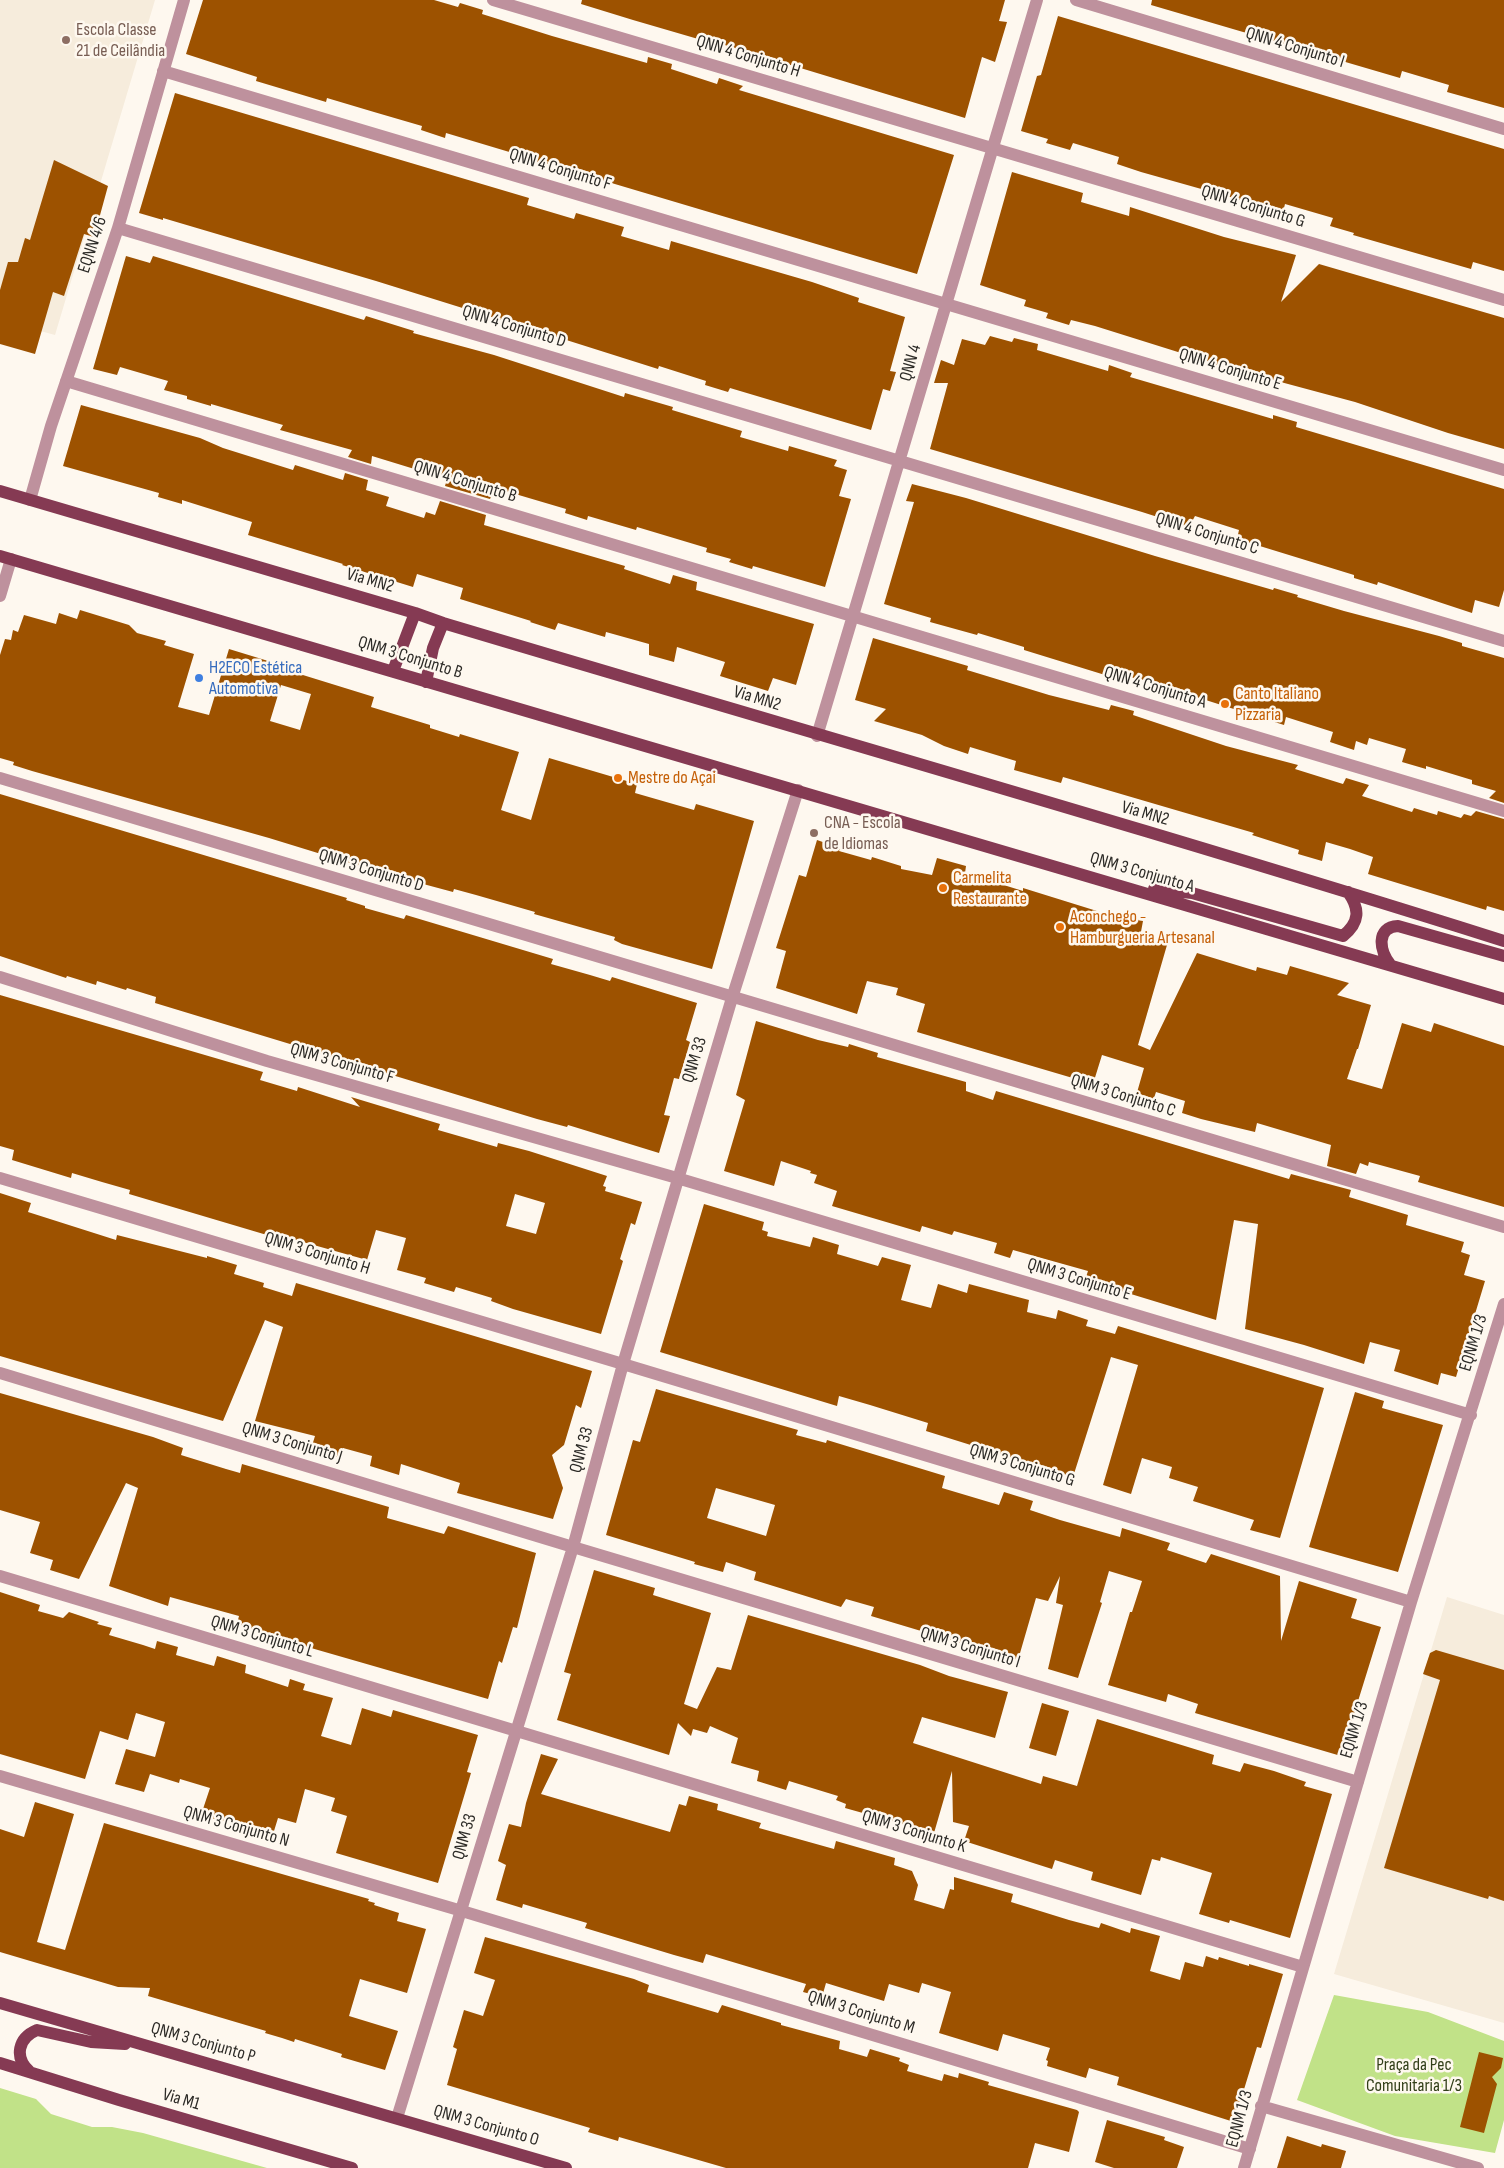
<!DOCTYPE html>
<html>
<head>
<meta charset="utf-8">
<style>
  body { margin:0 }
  canvas { display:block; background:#fef8ef }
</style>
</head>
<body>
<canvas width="1504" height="2168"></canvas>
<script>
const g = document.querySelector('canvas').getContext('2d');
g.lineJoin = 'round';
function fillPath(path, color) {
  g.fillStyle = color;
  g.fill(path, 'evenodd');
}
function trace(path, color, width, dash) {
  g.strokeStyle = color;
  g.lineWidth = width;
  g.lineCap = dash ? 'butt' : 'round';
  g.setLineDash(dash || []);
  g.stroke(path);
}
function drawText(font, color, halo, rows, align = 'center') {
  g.font = font + ' "Sofia Sans Condensed",sans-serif';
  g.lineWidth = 5;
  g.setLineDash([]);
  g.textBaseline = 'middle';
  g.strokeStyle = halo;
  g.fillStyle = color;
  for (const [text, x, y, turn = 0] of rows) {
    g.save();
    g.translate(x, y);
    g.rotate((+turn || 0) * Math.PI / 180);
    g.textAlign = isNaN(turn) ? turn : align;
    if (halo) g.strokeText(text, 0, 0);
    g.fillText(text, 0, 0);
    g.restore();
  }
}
fillPath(new Path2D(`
  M0,0H155L55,335L0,320Z
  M1447,1597L1504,1615V2023L1334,1974Z`), '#f6ecdc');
fillPath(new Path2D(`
  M1334,1995L1428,2012L1504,2041V2120L1495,2153L1395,2136L1297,2100Z
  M0,2088L36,2099L51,2114L92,2127H112L143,2133L267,2168H0Z`), '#c1e288');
fillPath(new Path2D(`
  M203,0H434L458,7L460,3L483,10L482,14L552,36L647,63L648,57L672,64L671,69L717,84L719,78L743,86L739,90L954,155L917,274L541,162L540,166L515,159L516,154L446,133L445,138L421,130L422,126L374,112L327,98L326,102L256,81L257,77L186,54Z
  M582,0H1005L999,21L1007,22L995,62L982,57L965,118L705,39V41L633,20L581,4Z
  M1152,0H1504V108L1447,92L1449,85L1402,71L1400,78L1151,5Z
  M1058,16L1504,149V271L1473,262L1471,269L1353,235L1354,233L1330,226L1333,218L1285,204L1283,212L1141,172L1117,164L1119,157L1073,143L1070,150L1046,143L1048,139L1021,131L1037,76L1041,75Z
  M175,93L529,198L527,205L574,219L576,213L624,227L621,236L669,250L671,241L812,282L859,298L858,302L905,317L890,371L896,372L890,391L883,389L871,430L730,388L728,392L705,385L706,381L659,366L658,369L541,332L539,336L516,329L517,325L376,281L163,218V220L139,213Z
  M54,160L108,186L94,237L84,234L64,296L53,292L35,354L0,344V290L8,262H18L25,238L30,240Z
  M1012,172L1083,193L1081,202L1129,216L1130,207L1224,237L1296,255L1281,302L1319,264L1504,318V449L1448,433L1355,402L1236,370L1234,374L1211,367L1213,363L1095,326L1071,320L1069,325L1046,318L1048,313L1024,306L1026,300L980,285Z
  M126,256L150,263L153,256L364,320L366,316L414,331L413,333L494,355L624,397L625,393L673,407L672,410L742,431L740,437L788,451L789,446L837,460L834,466L847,470L839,496L851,499L825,587L753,566L752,569L729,562L731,559L706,552L707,548L637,527L636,530L588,516L587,520L565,513L566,509L495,488L490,499L445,486L447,479L372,456L371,464L348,457L352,450L280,430L283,425L211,404V406L187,399V396L164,390L168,381L120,367L117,375L93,369Z
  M990,336L1012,342L1014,338L1038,344L1037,350L1108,371L1109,365L1132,373L1130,377L1273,419V415L1297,422L1296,427L1504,489V590L1499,607L1475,600L1472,613L1378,582L1377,585L1354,578V575L1237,539L1239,530L1195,516L1189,527L1142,512L930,449L948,383H934L941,360L954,365L962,339L985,345Z
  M81,405L200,438L223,448L293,470L295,465L343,480L345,473L368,480L366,490L389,497L386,506L424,518L426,512L435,515L440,501L486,515L484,525L625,566L624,569L670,584L673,575L697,582L696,590L814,624L796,685L773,678L768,691L720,676L725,662L677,647L674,662L649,655V644L606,632L605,637L558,623L555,630L530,622L531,621L460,599L463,588L417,574L413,587L342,565L343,564L248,535L252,522L182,500V504L158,497L159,493L63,466Z
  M912,484L966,498L1155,556L1273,590L1274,588L1298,595L1297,597L1344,611L1439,636L1462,643V646L1504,658V803L1489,798L1496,791L1472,784V780L1426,766V769L1402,762L1406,749L1369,738L1367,745L1356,741L1354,750L1330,742L1333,732L1286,717L1284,725L1143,680L1120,675L1118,679L1024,650V647L978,633L977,635L930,622L931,618L884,604L914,502L906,501Z
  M80,610L129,625L137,633L166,641L164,645L194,654L178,707L209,715L229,649L278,664L277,667L374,697L371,707L430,725V728L459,737L460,734L519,752L501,810L531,820L549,758L637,784L635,793L694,810L696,804L754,821L712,969L622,944L614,940L615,937L534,914L535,912L476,895L454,889L453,892L386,874L269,838L32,771L13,765L14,762L0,758V655L5,639L11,640L13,630L18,632L24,615L56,624L59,613L77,619ZM281,685L311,694L300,730L270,721Z
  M873,638L968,666L967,670L1049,695L1109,710L1111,705L1134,711L1133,715L1226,746L1298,765L1295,769L1343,784L1346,778L1369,785L1362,796L1412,812L1414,808L1437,815L1438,811L1461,818L1464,814L1471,816L1476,811L1504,819V911L1487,906L1486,910L1368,874L1373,857L1350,849L1326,842L1322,861L1298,854L1299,850L1252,835L1254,833L1063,777L1061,783L1014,770L1016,761L970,747L968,754L944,746L922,735L874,721L886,709L855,700Z
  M0,794L347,898L346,900L365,906V908L404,919L406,915L553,959L551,964L590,975L610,981L612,977L697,1003L686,1040L690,1042L679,1079L674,1078L664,1115L670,1116L659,1153L568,1125L567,1127L537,1119L155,1003L156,997L127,988L126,990L97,981L96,985L67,976L66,978L0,956Z
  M817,840L840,848L839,851L871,860L872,857L901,866V869L932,875L937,858L966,866L965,873L1023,891V888L1113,916L1114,912L1143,921L1140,937L1167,945L1138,1045L1150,1050L1197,953L1256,971L1257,967L1287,975L1290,966L1349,983L1337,995L1371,1005L1358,1049H1357L1347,1079L1382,1089L1402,1023L1431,1032L1434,1023L1504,1046V1207L1418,1182L1420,1176L1369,1162L1368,1166L1360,1163L1356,1174L1327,1166L1331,1145L1257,1123L1255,1132L1201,1119L1182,1113L1185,1101L1156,1092L1153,1101L1136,1096L1144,1068L1102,1055L1093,1084L917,1032L925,1004L896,995L898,988L867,981L857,1014L776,988L786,951L776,948L799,875L806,877Z
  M0,995L263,1072L260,1080L297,1091L298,1087L360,1107L351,1097L440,1124L438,1130L497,1147L498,1143L529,1151L607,1176L603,1186L606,1187L605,1191L642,1202L635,1225L631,1223L620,1259L623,1261L601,1334L513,1309L491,1301L492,1298L456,1287L454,1292L424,1283L426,1278L397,1270L406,1238L376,1230L367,1260L278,1235L277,1238L129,1194L130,1190L102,1182L72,1173L71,1178L12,1160L14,1150L0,1146ZM515,1194L545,1203L536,1234L506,1226Z
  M756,1021L818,1040L848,1047L849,1044L878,1053L877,1057L966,1082V1091L993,1100L996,1091L1289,1179L1291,1174L1351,1190L1349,1197L1408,1215L1406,1225L1464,1242L1461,1252L1470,1255L1464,1275L1485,1281L1456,1377L1441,1373L1438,1385L1394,1371L1400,1350L1370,1342L1364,1364L1304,1345L1245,1329L1258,1224L1234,1220L1216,1320L1085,1280L1088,1271L1013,1250L1010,1258L994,1253L997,1243L954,1231L952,1235L922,1226L920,1232L832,1206L837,1191L814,1183L817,1175L810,1173L811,1171L781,1161L774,1186L724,1171L745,1100L736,1095Z
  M0,1193L31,1203L28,1212L116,1240L117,1235L207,1258V1256L237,1265L234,1274L264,1283L263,1287L292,1296L296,1283L592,1371L581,1408L576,1405L564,1445L552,1455L563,1488L553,1519L457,1493L460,1483L401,1464L399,1475L370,1466L372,1456L343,1448L340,1458L311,1449L315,1436L255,1421L283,1327L265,1320L223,1421L0,1356Z
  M704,1204L764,1222L762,1230L768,1232L767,1236L810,1247L813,1237L839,1245L837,1254L878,1266L882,1257L911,1265L901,1300L931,1308L938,1284L967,1293L969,1284L1029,1300L1027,1312L1056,1319L1058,1310L1088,1320L1086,1326L1115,1334L1118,1326L1324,1388L1280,1538L1250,1530L1254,1520L1193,1501L1198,1487L1169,1478L1172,1467L1142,1458L1131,1494L1103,1485L1138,1365L1111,1357L1073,1477L926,1431L928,1423L870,1405L839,1396L837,1406L660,1352Z
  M656,1389L798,1430L796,1435L826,1443L827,1440L945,1476L942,1488L999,1505L1004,1492L1033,1501L1030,1510L1060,1520L1120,1537L1122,1528L1170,1543L1167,1550L1206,1563L1211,1554L1280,1576L1281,1641L1299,1581L1357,1599L1351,1618L1381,1627L1341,1756L1195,1713L1198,1704L1168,1694L1166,1702L1108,1685L1130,1612H1132L1142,1581L1109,1571L1100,1602L1102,1603L1078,1678L1048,1669L1063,1605L1056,1603L1060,1576L1048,1601L1036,1598L1018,1660L871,1616L874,1607L846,1599L841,1607L754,1580L756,1572L726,1562L723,1572L694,1564L695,1562L606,1535L633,1440L640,1442ZM716,1488L775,1505L766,1536L707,1518Z
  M1355,1392L1384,1401L1382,1408L1443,1425L1398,1572L1309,1547Z
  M0,1393L153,1437L183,1448L181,1455L226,1469L240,1473L242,1464L389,1507L387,1518L444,1534L448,1526L536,1553L517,1628L513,1627L502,1663L499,1661L488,1699L259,1633L253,1627V1629L237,1624L239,1616L170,1597L168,1606L109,1586L138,1488L126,1483L79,1579L50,1570L53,1560L30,1553L40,1522L0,1510Z
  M594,1570L655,1588L653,1595L711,1613L684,1704L697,1709L717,1667L731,1670L748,1615L920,1665L949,1676L1008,1692L995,1738L922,1717L913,1743L1041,1784L1043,1776L1077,1786L1097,1719L1214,1755L1212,1764L1240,1772L1244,1763L1274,1771L1306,1782L1304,1786L1332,1794L1290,1938L1230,1920L1229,1923L1199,1914L1212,1873L1161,1857L1160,1861L1152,1859L1141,1895L1091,1880L1093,1872L1055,1860L1052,1869L964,1841L969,1826L953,1822L952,1771L934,1833L845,1808L846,1804L836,1800L838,1796L789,1781L786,1790L757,1781L759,1771L731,1763L738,1738L710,1726L707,1733L693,1729L691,1736L678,1723L669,1755L557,1720L571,1674L564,1672Z
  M0,1592L40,1605L38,1611L63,1618L69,1612L99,1622L97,1624L112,1628L109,1635L143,1645L155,1649L157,1641L178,1647L176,1655L214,1666L217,1656L246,1665L245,1673L288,1687L290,1679L305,1684L303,1690L333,1698L321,1736L351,1745L362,1708L391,1717L393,1710L478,1735L467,1772L471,1773L438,1883L336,1853L347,1816L331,1811L335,1798L305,1789L296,1823L278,1818L274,1831L262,1827L261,1832L201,1815L210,1788L180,1779L179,1783L150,1774L144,1792L115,1784L126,1749L155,1757L165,1722L136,1713L128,1740L100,1731L85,1779L0,1754Z
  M1436,1650L1504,1670V1901L1489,1896L1488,1899L1384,1868L1440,1680L1423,1674L1430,1653Z
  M1042,1703L1069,1711L1056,1756L1029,1748Z
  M541,1754L558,1759L541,1794L670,1832L679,1804L686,1806L689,1796L718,1804L717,1810L761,1823L759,1828L834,1849L836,1841L895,1858L894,1865L912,1871L918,1885L914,1900L944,1909L950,1889L954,1890V1877L1013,1894L1011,1902L1069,1920L1099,1928L1101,1923L1130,1933L1131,1928L1160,1936L1150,1971L1180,1980L1185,1962L1203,1967L1206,1956L1218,1960L1219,1957L1249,1966V1964L1283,1974L1261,2048L1257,2047L1234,2122L1117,2085L1119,2077L1089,2068L1086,2078L1047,2066L1048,2061L1046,2060L1050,2048L1003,2034L998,2051L939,2033L951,1992L922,1983L919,1993L889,1984L884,2001L826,1983L822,1997L803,1992L806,1984L706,1954L703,1963L674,1955L585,1928L587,1923L523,1904L522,1908L496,1900L506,1865L498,1861L509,1824L521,1827L526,1803Z
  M35,1802L74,1814L37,1942L65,1950L104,1823L369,1899L368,1901L375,1903L374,1905L399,1913L397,1921L426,1929L407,1993L360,1979L349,2016L398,2031L385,2070L341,2057L342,2054L295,2039L294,2042L282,2038L265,2033L266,2031L148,1996L150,1988L118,1987L0,1952V1829L24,1837Z
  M485,1937L634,1979L649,1985L647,1992L718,2013L722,2005L781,2023V2025L840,2041L839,2049L867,2057L870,2049L900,2058L899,2061L909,2065L907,2071L942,2081L944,2074L958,2078L959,2073L989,2082L988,2085L1077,2110L1079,2112L1069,2152L1035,2143L1028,2168H726L619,2137L618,2141L588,2132L590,2128L447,2085L457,2049L453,2047L464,2010L483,2016L495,1980L474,1973Z
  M1479,2052L1503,2058L1501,2068L1492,2077L1497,2084L1484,2133L1460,2127Z
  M1107,2120L1165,2137L1164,2140L1184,2147L1177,2168H1114L1095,2162Z
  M1287,2136L1321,2147L1322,2144L1346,2151L1341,2168H1277Z`), '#9d5200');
trace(new Path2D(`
  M493,0L1504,300
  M1076,0L1504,129
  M163,71L1504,470
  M118,228L1504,641
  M66,381L1504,811
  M30,500L51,426L118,228L184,0
  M0,596L11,559
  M817,736L1037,0
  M0,778L1504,1227
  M0,977L267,1061L677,1178L1471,1415
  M0,1178L623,1364L1411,1602
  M0,1373L573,1547L1358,1782
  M0,1576L1303,1967
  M0,1776L462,1911L1250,2149
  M1261,2106L1478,2168
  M397,2118L573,1547L623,1364L732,998L798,790
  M1244,2168L1411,1602L1504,1304`), '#be919d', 12);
trace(new Path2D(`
  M0,491L415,613L443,623C797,729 1152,830 1504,941
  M0,556L1504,999
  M393,671L415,613
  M426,682L433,648L443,623
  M1154,889L1192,893L1343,936C1360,922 1360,909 1348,892
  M1390,964C1380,952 1375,927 1398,926L1504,956
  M0,2003L566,2168
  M0,2063L119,2100L352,2168
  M29,2071C14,2057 18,2038 37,2030L91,2042L125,2044`), '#853a53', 12);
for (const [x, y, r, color] of [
  [66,40,5,"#8d6e63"],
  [199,678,5,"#3f7fe0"],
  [1225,704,5,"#e8710a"],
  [618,778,5,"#e8710a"],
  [814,833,5,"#8d6e63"],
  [943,888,5,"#e8710a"],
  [1060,927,5,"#e8710a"]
]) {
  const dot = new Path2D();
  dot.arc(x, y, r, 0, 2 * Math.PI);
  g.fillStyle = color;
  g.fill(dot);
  trace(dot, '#fef8ef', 2);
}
drawText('18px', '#785e54', '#fef8ef', [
  ["Escola Classe",76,30],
  ["21 de Ceilândia",76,51],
  ["CNA - Escola",824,823],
  ["de Idiomas",824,844]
], 'left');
drawText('18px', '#2d2b27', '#fef8ef', [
  ["QNN 4 Conjunto I",1295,48,17],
  ["QNN 4 Conjunto H",748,57,17],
  ["QNN 4 Conjunto F",560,170,17],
  ["QNN 4 Conjunto G",1253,207,17],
  ["EQNN 4/6",93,245,-72],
  ["QNN 4 Conjunto D",514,327,17],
  ["QNN 4",911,363,-74],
  ["QNN 4 Conjunto E",1230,370,17],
  ["QNN 4 Conjunto B",465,482,17],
  ["QNN 4 Conjunto C",1207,534,17],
  ["Via MN2",370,581,16],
  ["QNM 3 Conjunto B",410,658,17],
  ["QNN 4 Conjunto A",1155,688,17],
  ["Via MN2",757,699,17],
  ["Via MN2",1145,814,16],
  ["QNM 3 Conjunto D",371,871,17],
  ["QNM 3 Conjunto A",1142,873,16],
  ["QNM 33",695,1060,-73],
  ["QNM 3 Conjunto F",342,1064,16],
  ["QNM 3 Conjunto C",1123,1096,17],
  ["QNM 3 Conjunto H",317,1254,17],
  ["QNM 3 Conjunto E",1079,1280,17],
  ["EQNM 1/3",1474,1343,-73],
  ["QNM 3 Conjunto J",292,1443,17],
  ["QNM 33",582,1450,-75],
  ["QNM 3 Conjunto G",1022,1466,17],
  ["QNM 3 Conjunto L",262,1637,17],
  ["QNM 3 Conjunto I",970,1648,17],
  ["EQNM 1/3",1355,1730,-73],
  ["QNM 3 Conjunto N",236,1827,16],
  ["QNM 3 Conjunto K",914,1832,17],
  ["QNM 33",465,1837,-74],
  ["QNM 3 Conjunto M",861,2013,17],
  ["QNM 3 Conjunto P",203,2043,16],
  ["Via M1",181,2100,16],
  ["EQNM 1/3",1240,2119,-75],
  ["QNM 3 Conjunto O",486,2126,16]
]);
drawText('18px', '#366cbe', '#fef8ef', [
  ["H2ECO Estética",209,668],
  ["Automotiva",209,689]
], 'left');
drawText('18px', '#c56008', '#fef8ef', [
  ["Canto Italiano",1235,694],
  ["Pizzaria",1235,715],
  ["Mestre do Açai",628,778],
  ["Carmelita",953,878],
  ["Restaurante",953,899],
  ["Aconchego -",1070,917],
  ["Hamburgueria Artesanal",1070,938]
], 'left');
drawText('18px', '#323f19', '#fef8ef', [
  ["Praça da Pec",1414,2065],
  ["Comunitaria 1/3",1414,2086]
]);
</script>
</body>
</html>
